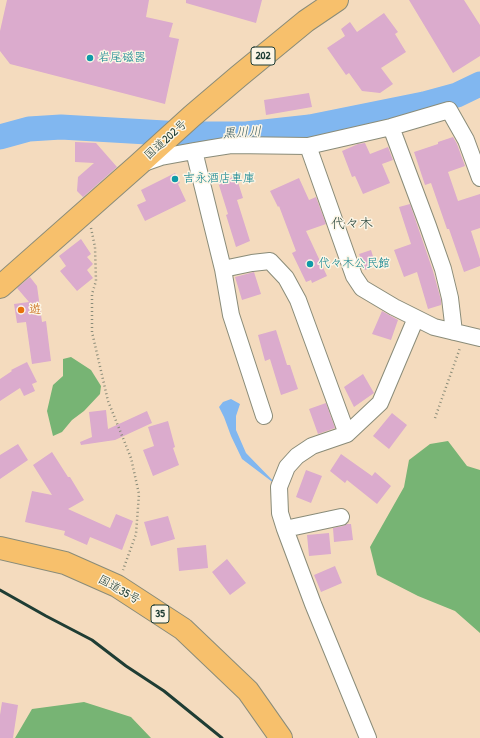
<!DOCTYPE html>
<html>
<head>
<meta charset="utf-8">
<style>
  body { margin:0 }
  canvas { display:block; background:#f4dbbe }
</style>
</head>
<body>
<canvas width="480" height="738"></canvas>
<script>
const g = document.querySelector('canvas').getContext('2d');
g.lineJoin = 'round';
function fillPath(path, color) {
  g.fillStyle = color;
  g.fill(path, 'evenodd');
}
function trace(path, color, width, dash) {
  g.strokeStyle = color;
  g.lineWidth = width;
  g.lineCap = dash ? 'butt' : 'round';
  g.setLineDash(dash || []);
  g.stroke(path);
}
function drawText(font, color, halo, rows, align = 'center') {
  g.font = font + ' "Patrick Hand","Klee One",sans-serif';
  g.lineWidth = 3;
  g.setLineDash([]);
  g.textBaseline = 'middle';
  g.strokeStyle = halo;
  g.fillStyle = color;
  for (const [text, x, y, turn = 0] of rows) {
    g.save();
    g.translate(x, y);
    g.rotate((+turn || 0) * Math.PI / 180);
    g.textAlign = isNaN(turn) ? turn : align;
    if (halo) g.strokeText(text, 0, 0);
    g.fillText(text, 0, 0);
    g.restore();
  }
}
fillPath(new Path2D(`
  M71,357L91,370L101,386L100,394L84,411L72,420L62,432L53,436L47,411L53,385L63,376V359Z
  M448,441L467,466L480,470V633L455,611L418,596L377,575L370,547L404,487L409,460L430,444Z
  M84,702L131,717L151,738H15L32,709Z`), '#77b474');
fillPath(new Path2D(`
  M231,399L240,404L236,416V430L246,453L279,487L242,459L231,436L224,417L219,407L223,402Z`), '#81b7f0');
trace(new Path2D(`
  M0,137L29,129L61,127L182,134H246L310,127L424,104L457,95L480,84`), '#81b7f0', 25);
fillPath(new Path2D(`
  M7,0H149L146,17L173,23L169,37L179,39L165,104L10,64L0,51V31Z
  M186,0H262L256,23L186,3Z
  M409,0H464L480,25V56L453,73Z
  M384,13L398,32L395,34L406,52L381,68L393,84L380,93L362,91L349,73L346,75L327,48L345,36L341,29L350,22L357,32Z
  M309,93L312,107L266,115L264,100Z
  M453,137L457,144L465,166L448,172L458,201L480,194V228L471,231L480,259V266L464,272L449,229H447L431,183L425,185L414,152L438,144V142Z
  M75,142L96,143L117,167L83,197L77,191L78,177L94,163L75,162Z
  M365,143L370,154L388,147L393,160L382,164L390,183L363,194L355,176L352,177L342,151L358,144Z
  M175,173L180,183L178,184L186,201L145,221L137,205L146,201L141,190Z
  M236,176L243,198L237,200L250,241L236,247L226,215L228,214L218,182Z
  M299,178L309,200L316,197L326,224L306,231L327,276L312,283L311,280L306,282L292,253L296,251L279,206L278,207L270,191Z
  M410,204L433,271L441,300V305L428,309L417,272L404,277L394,250L411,244L399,207Z
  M81,239L91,254L87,257L93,264L87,270L93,278L77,291L60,271L66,266L59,256Z
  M371,250L376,266L365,270L359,254Z
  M254,272L261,294L242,300L235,277Z
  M30,277L37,286L42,322L46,321L51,361L32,364L26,322L17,323L14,304L29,302L17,288Z
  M382,311L398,320L391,340L372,334Z
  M276,330L287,365H290L298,389L281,395L270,359L265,361L258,335Z
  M27,362L37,382L32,384L35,391L24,396L20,388L0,401V379L12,371L11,370Z
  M363,374L374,393L354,407L344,387Z
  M326,403L335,428L318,434L309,409Z
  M106,410L108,429L147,411L152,423L115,440L81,445L80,442L92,437L89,412Z
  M392,413L407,425L389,449L373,436Z
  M168,421L175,447L173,448L179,465L153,476L143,450L154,446L148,427Z
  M18,444L28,460L0,479V455Z
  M52,452L68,477H70L84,500L68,509L110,528L116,514L133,521L122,550L90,537L87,545L64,535L65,531L25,522L32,491L52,495L33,465Z
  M341,454L372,476L375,472L391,486L377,504L347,480L345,483L330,471Z
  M306,470L322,476L311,503L296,497Z
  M168,516L175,539L151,546L144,522Z
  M347,524H351L353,540L334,542L333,528L343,526Z
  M329,533L331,554L309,556L307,535Z
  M206,545L208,568L179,571L177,548Z
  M227,559L246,583L230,595L212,572Z
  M335,566L342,583L321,592L314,575Z
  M2,702L18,705L13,738H0V715Z`), '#dbabcd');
const street = new Path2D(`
  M391,127L428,226L443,269L450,298L454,332
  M308,146L354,276L362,288L394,307L434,327L480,338
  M194,151L223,269L231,315L264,416
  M144,163L161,157L194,151L231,145L308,146L391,127L449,110L466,140L480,178
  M223,269L252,263L270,261L286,278L298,300L347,434
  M341,517L285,529L313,604L368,738
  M285,529L280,513L279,487L287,467L297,456L312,446L347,434L380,403L416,318`);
const highway = new Path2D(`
  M0,287L138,165L192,116L239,76L306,21L337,0
  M0,548L65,563L117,586L183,629L248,691L281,738`);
trace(street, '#8a8c79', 18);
trace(highway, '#8a8c79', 24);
trace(new Path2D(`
  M91,228L95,247L96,281L92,294V332L108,401L131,458L139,494L136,534L123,570
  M435,418L460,348`), '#8a8c79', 2.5, [1, 3]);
trace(street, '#fff', 16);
trace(highway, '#f7c06c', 22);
trace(new Path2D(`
  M0,590L46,616L92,640L126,666L164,691L222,738`), '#1f3d34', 3);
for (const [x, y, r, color] of [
  [90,58,4,"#0f9aa8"],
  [175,179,4,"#0f9aa8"],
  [310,264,4,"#0f9aa8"],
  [21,310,4,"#e8710a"]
]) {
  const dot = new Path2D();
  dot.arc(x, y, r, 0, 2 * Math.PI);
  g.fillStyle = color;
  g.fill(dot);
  trace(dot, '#fcf5e5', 1.5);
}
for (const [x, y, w] of [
  [263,56,24],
  [160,614,18]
]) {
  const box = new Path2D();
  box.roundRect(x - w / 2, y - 9, w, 18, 3);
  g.fillStyle = '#fcf5e5';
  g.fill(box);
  trace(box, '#1f3d34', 1);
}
drawText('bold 11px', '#1f3d34', null, [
  ["202",263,56],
  ["35",160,614]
]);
drawText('12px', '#0d838f', '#fcf5e5', [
  ["岩尾磁器",98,58],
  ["吉永酒店車庫",183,179],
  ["代々木公民館",318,264]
], 'left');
drawText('12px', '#1f3d34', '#fcf5e5', [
  ["国道202号",166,140,-42],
  ["国道35号",119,590,29]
]);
drawText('12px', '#c56008', '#fcf5e5', [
  ["遊",29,310]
], 'left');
drawText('italic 13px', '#385c63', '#fcf5e5', [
  ["黒川川",242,133,-3]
]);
drawText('14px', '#1f3d34', '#fcf5e5', [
  ["代々木",352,224]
]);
</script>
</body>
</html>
